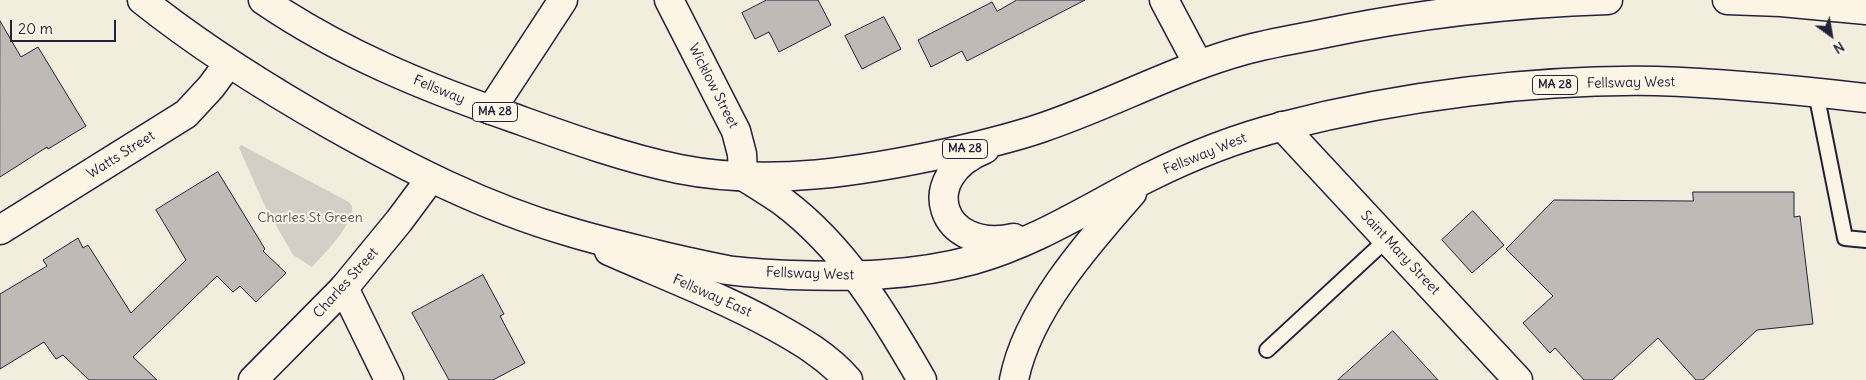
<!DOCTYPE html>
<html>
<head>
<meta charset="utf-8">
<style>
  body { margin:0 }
  #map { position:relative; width:1866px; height:380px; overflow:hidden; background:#f3edde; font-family:Delius,sans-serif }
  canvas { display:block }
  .north { position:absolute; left:1806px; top:10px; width:50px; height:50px; -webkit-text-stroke:4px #fcf5e5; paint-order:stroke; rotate:148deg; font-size:14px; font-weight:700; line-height:20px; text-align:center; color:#22223b }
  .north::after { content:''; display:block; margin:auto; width:18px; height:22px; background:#22223b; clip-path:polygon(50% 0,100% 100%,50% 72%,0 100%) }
  .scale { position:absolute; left:10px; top:20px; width:106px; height:22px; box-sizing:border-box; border:2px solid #22223b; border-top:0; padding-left:6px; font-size:15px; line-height:18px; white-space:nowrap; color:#22223b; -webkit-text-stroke:4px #fcf5e5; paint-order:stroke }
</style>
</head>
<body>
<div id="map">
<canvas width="1866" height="380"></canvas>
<div class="north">N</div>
<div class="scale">20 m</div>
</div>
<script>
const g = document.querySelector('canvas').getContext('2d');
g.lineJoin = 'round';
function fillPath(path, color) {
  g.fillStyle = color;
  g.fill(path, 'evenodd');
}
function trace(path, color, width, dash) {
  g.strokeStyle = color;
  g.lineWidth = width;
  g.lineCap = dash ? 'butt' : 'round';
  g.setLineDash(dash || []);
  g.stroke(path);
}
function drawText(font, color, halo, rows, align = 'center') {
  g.font = font + ' Delius,sans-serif';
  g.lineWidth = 4;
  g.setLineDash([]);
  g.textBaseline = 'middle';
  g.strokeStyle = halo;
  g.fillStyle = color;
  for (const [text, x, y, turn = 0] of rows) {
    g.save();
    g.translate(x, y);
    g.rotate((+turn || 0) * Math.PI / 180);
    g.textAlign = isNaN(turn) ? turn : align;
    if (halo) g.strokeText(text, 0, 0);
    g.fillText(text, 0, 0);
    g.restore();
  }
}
fillPath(new Path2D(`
  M241,145L349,202L352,206C355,223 323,255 312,267L293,255L264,204L239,148Z`), '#d4cfc6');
const building = new Path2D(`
  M767,0H818L831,25L779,52L769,32L755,39L742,13Z
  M1017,0H1085L967,61L962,51L931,67L918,40L992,2L997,11Z
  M884,17L901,49L862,69L845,36Z
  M0,21L21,57L38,47L86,126L48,149L47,147L0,177Z
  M218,172L265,249L263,251L286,273L256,302L240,286L233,292L217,276L133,357L157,380H89L63,355L56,359L44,342L0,369V294L47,266L43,260L78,238L83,248L88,245L131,313L186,260L156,210Z
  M1693,192H1794V217L1800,216L1813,324L1757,330L1703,380H1696L1658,338L1612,380H1584L1555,348L1550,353L1523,323L1553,296L1506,249L1554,200L1693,201Z
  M1473,211L1504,245L1472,273L1442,240Z
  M483,275L504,314L500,316L525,363L493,380H449L412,313Z
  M1393,331L1438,380H1338Z`);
fillPath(building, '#bfbab6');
trace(building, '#22223b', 1);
const lane = new Path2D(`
  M1816,93L1845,238L1866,240
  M1267,350L1386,240`);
const street = new Path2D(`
  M669,0L736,131L742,154L743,176
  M1164,0L1198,64
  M491,110L563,0
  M1282,126L1518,380
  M0,230L186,114L211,87L228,64
  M344,288L389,380`);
const secondary = new Path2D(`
  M743,176C756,184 769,192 782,201C844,247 884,314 922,380
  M609,251C664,275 721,297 774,326C801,341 827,356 848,380
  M253,380L344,288L399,221L431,178`);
const primary = new Path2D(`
  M142,0C202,48 266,88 333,126C408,168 484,207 567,231C596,240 626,247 655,254C679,260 703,265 727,270C748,273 770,274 791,275C852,277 914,276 973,260C1035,243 1090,207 1147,178C1191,156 1236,138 1284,126C1400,96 1535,79 1656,81C1726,83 1796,90 1866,98
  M263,0C339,52 424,87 511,117C567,137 621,157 679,169C769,187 865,171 952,152C982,145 1012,138 1041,128C1110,105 1175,69 1245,50C1270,43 1296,39 1321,34C1416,14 1512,3 1608,0
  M1727,0L1781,2L1866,10
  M985,149C915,177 940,254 1014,238
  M1014,380C1027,312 1087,244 1132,193`);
trace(lane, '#22223b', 18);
trace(street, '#22223b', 31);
trace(secondary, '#22223b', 31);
trace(primary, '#22223b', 31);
trace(lane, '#fcf5e5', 14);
trace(street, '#fcf5e5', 28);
trace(secondary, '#fcf5e5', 28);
trace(primary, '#fcf5e5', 28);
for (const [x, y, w] of [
  [1555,85,45],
  [495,112,45],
  [965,149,45]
]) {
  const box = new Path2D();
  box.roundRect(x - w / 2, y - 9.5, w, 19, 4);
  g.fillStyle = '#fcf5e5';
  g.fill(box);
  trace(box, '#22223b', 1);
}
drawText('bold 12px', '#22223b', null, [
  ["MA 28",1555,85],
  ["MA 28",495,112],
  ["MA 28",965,149]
]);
drawText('14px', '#22223b', '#fcf5e5', [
  ["Fellsway West",1631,83,-1],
  ["Wicklow Street",713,86,63],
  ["Fellsway",439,90,22],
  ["Fellsway West",1205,154,-22],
  ["Watts Street",121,155,-32],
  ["Saint Mary Street",1400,253,47],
  ["Fellsway West",810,274,2],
  ["Charles Street",346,283,-48],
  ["Fellsway East",712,296,24]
]);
drawText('14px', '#575665', '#fcf5e5', [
  ["Charles St Green",310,218]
]);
</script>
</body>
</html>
